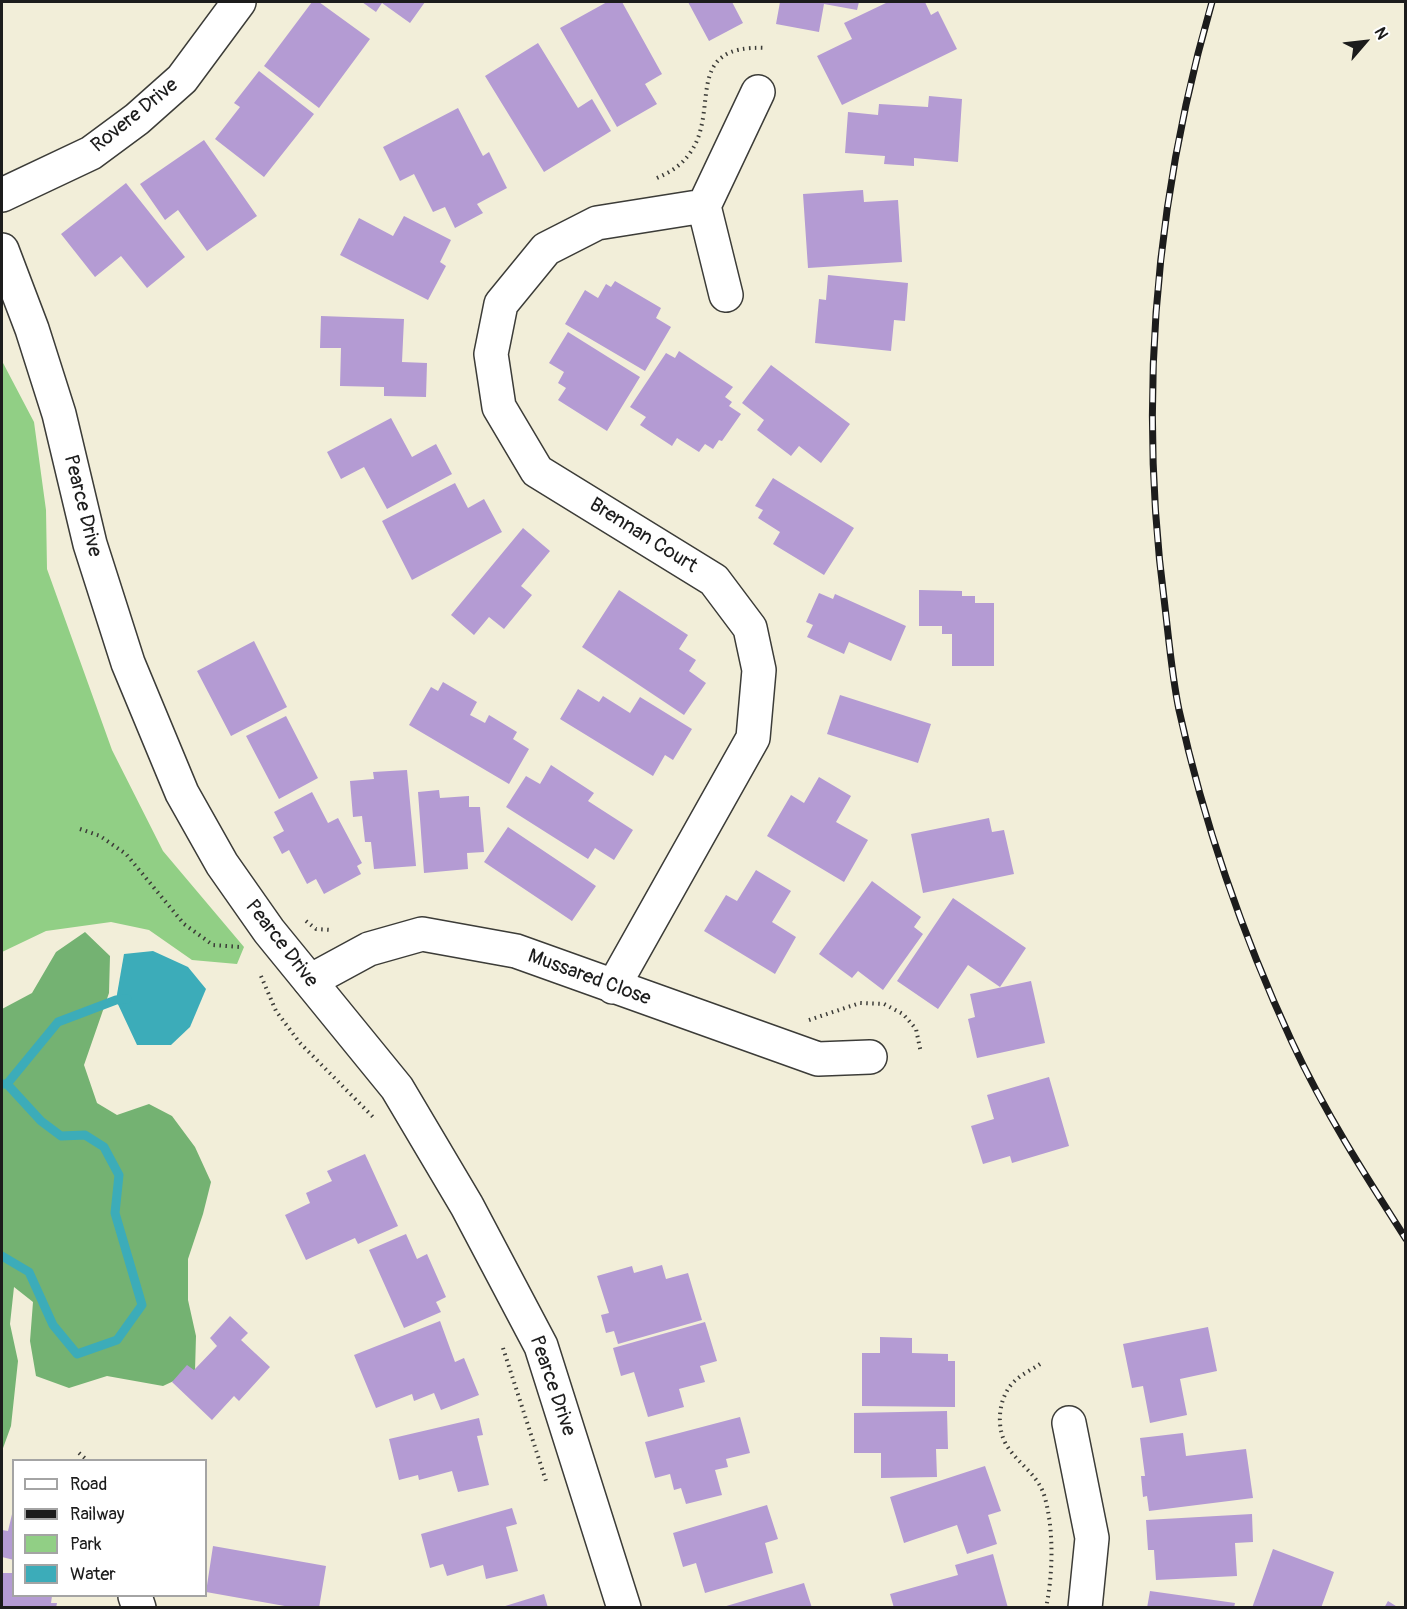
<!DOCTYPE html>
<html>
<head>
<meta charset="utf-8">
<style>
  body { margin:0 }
  #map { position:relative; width:1407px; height:1609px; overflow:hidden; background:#f2eed9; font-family:Pangolin,sans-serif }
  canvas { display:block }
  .frame { position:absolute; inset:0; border:3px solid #1c1c1c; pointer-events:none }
  .legend { position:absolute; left:12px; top:1459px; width:195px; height:138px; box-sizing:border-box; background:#fff; border:2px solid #a4a4a4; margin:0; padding:8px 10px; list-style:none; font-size:18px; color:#1c1c1c }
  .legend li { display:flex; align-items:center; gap:12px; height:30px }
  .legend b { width:30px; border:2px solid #a4a4a4 }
  .north { position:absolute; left:1335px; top:12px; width:60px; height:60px; -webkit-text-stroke:4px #fff; paint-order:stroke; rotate:62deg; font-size:16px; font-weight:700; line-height:24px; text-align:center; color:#1c1c1c }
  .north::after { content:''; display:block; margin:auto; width:21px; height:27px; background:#1c1c1c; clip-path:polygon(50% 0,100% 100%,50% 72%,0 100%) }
</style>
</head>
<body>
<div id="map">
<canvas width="1407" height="1609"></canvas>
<div class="frame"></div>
<ul class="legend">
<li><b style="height:8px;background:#fff"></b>Road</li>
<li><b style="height:8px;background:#1c1c1c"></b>Railway</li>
<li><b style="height:16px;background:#91cf85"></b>Park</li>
<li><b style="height:16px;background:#3cacb9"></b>Water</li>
</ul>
<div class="north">N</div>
</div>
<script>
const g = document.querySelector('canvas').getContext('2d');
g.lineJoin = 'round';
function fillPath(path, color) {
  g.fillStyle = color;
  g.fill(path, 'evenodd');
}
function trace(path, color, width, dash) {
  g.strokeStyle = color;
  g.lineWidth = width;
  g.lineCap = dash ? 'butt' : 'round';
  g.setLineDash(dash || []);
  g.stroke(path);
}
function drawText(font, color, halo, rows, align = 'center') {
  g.font = font + ' Pangolin,sans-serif';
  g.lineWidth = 4.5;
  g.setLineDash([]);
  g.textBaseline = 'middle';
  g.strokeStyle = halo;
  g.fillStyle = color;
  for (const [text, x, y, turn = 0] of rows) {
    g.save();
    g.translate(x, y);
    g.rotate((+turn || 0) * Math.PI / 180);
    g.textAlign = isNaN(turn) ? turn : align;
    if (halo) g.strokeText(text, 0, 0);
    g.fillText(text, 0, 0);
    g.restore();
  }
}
fillPath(new Path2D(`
  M2,361L34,422L46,510L47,569L112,750L163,851L244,947L237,964L192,960L149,930L111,922L46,931L2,952Z`), '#91cf85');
fillPath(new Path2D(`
  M85,932L110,956L109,993L84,1065L97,1103L117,1115L149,1104L172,1116L195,1147L211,1182L203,1214L188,1259V1300L196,1336L195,1371L163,1386L107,1376L69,1388L36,1376L30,1341L33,1302L14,1287L10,1324L18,1361L11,1426L2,1451V1009L32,993L56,952Z`), '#74b272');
fillPath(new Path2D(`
  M153,951L188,967L206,989L190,1027L171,1045H137L116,1000L124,954Z`), '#3cacb9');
trace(new Path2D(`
  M2,1084H7L41,1121L61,1136L85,1135L104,1147L119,1175L115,1213L142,1305L117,1340L77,1354L53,1325L29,1272L2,1256
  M7,1084L58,1022L116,1000L127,999`), '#3cacb9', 9);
fillPath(new Path2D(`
  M312,2H319L370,39L319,108L264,66Z
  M362,2H425L410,23L382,3L376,12Z
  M607,2H622L662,74L645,84L657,104L617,127L560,28Z
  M688,2H732L743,23L709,41Z
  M780,2H859L857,10L824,4L819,32L776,24Z
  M888,2H925L931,15L938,11L957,49L842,105L817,56L852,39L844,23Z
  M538,43L578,108L592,99L611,131L544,172L485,76Z
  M259,71L314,114L264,177L215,139L240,107L234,103Z
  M929,96L962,99L958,162L914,158V166L884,164L885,156L845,153L848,112L878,115L879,104L928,107Z
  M458,108L483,156L489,152L507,188L477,204L483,213L455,228L445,207L433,212L414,174L400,181L383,147Z
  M204,140L257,216L207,251L178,210L165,220L140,184Z
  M126,183L185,257L147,288L121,256L95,277L61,234Z
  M863,190L864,202L898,200L902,262L808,268L803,194Z
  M404,216L451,240L440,262L446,266L428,300L340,255L359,218L393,236Z
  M828,275L908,283L905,321L894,320L891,351L815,343L819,299L826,300Z
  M615,281L661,308L656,318L671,327L645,371L565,324L585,290L598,298L606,284L611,287Z
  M321,316L404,319L402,362L427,363L426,397L384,396V387L340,386L341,348H320Z
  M568,332L640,377L607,431L558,400L566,388L558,383L564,372L549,363Z
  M679,351L733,387L725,397L732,402L729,406L741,414L722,441L719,440L713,449L705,444L699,452L677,438L672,446L640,425L646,417L630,407L666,353L675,358Z
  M771,365L850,424L821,463L799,446L791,456L757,430L764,420L742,403Z
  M391,418L412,457L436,444L452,474L387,509L364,467L341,479L327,452Z
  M773,478L854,528L824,575L773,544L780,532L758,518L763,510L755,506Z
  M455,483L468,508L484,499L502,532L412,580L382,521Z
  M523,528L550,551L521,586L532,595L504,629L489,617L474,635L451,615Z
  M619,590L688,635L679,649L696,660L689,671L706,683L684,715L582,647Z
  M919,590L962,591V596H975V603H994V666H952V634H942V626H919Z
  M819,593L833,599L835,594L906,626L891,661L849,642L844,654L807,637L813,625L806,622Z
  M254,641L287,707L231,736L197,671Z
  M443,682L477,702L470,715L485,723L489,715L517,732L513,739L529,749L509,784L409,725L431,687L438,691Z
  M578,689L599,702L603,696L630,713L640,697L692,729L673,760L665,755L653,776L560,719Z
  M840,695L931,724L918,763L827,734Z
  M286,716L318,778L279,799L246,736Z
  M551,765L594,793L588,801L633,830L614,860L595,848L588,859L506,807L526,776L540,784Z
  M407,770L416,866L374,869L371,842H365L362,816L353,817L350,781L374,779L373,772Z
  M819,777L851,796L836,822L868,840L844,882L767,836L791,795L804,803Z
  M439,790L440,798L469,796V807H480L484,852L467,853L468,869L424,873L418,792Z
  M312,792L328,823L338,818L362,863L357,866L361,874L324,894L316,879L307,884L289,850L282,854L273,837L284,831L274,812Z
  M989,818L992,832L1004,830L1014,874L923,893L911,834Z
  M508,827L596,886L572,921L484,862Z
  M756,870L791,891L772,922L796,937L775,974L704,931L726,895L737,901Z
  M872,881L921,917L914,927L923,934L883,990L858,971L852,978L819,954Z
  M953,898L1026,948L1000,987L968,965L938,1009L897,981Z
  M1031,981L1045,1043L977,1058L968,1019L975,1017L970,994Z
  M1049,1077L1069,1146L1012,1163L1010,1156L983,1164L971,1126L994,1119L987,1095Z
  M365,1154L398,1226L358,1244L355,1238L306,1260L285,1215L310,1203L306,1193L332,1181L327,1171Z
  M406,1234L417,1259L427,1254L446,1297L436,1302L441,1312L404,1328L369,1250Z
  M662,1265L666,1279L688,1273L702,1320L618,1344L614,1331L606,1333L601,1315L609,1313L597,1276L632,1266L634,1273Z
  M230,1316L248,1333L241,1340L270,1367L239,1401L234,1396L212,1420L172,1382L187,1365L194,1370L217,1346L210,1338Z
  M440,1321L455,1362L464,1358L479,1395L441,1410L434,1393L414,1401L412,1394L376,1408L354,1355Z
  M705,1322L717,1361L700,1366L705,1382L679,1389L684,1407L648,1417L634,1372L621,1376L613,1348Z
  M1208,1327L1217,1371L1180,1379L1187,1415L1150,1423L1143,1386L1132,1388L1123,1344Z
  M880,1337L912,1338V1353L948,1354V1361H955V1407L862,1406V1353H880Z
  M947,1411L948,1449H936L937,1477L881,1478V1453H854V1413Z
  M740,1417L750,1453L726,1459L728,1467L715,1470L722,1495L686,1504L681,1488L674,1490L670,1474L655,1478L645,1442Z
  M479,1418L483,1435L477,1436L489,1485L458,1492L452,1471L419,1480L418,1475L399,1480L389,1439Z
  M1183,1433L1186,1456L1246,1449L1253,1498L1149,1511L1147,1496L1143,1497L1141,1476H1145L1140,1438Z
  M985,1466L1001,1511L988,1515L997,1544L967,1554L957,1525L904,1543L890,1497Z
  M767,1505L778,1539L765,1543L773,1573L705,1593L696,1563L683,1567L673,1533Z
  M512,1508L517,1524L506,1527L518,1571L486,1579L483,1565L447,1576L443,1564L430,1568L421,1534Z
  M13,1510H14V1560L2,1557V1530L8,1531Z
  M1252,1514L1253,1542L1235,1543L1237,1576L1156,1580L1154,1550H1148L1146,1520Z
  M213,1546L326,1566L319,1608H296L206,1592Z
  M1273,1549L1334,1572L1321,1608H1252Z
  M993,1554L1008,1608H894L890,1594L958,1575L955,1565Z
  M2,1573H14V1596H52L51,1603H57L56,1608H2Z
  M804,1583L812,1608H723V1607Z
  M1150,1591L1235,1603L1234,1608H1147Z
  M544,1594L548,1608H502V1607Z
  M1388,1601L1399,1608H1384Z`), '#b49bd3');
const street = new Path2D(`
  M2,195L91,153L137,119L182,79L239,2
  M726,295L704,206L758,92
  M310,981L369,949L422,934L516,951L818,1059L870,1057
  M613,987L753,738L759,670L750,628L714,580L537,471L499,407L491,354L501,304L546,249L597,223L704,206
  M1069,1423L1092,1538L1085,1608
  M135,1596L139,1608`);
const secondary = new Path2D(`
  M2,250L32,329L59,414L90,544L128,663L182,793L222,864L269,931L397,1088L467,1206L541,1346L624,1608`);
trace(street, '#3c3c38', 36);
trace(secondary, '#3c3c38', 36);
trace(new Path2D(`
  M657,178C670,172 681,166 690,153C721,110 681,44 766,48
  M80,829L100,836L126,854L184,924L213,945L240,947
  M306,921L316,929L331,930
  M261,976L276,1011L300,1043L375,1119
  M809,1020L860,1003L884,1004L903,1014L916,1029L921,1053
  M503,1348L546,1481
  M1040,1364C1033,1369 1024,1373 1017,1379C998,1394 995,1427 1007,1446C1019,1465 1039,1475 1045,1498C1054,1531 1053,1574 1046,1608
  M79,1453L87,1460`), '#3c3c38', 4, [1.5, 4.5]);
trace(street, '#fff', 33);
trace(secondary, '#fff', 33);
const rail = new Path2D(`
  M1212,2C1155,199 1138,402 1165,607C1169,641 1172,676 1179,710C1204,824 1243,936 1292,1042C1324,1111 1365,1175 1406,1239`);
trace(rail, '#1c1c1c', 7);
trace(rail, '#fff', 4.5, [14]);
drawText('20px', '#1c1c1c', '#fff', [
  ["Rovere Drive",135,116,-39],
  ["Pearce Drive",82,506,76],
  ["Brennan Court",643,536,32],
  ["Pearce Drive",281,944,52],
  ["Mussared Close",589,978,20],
  ["Pearce Drive",552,1386,71]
]);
</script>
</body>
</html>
